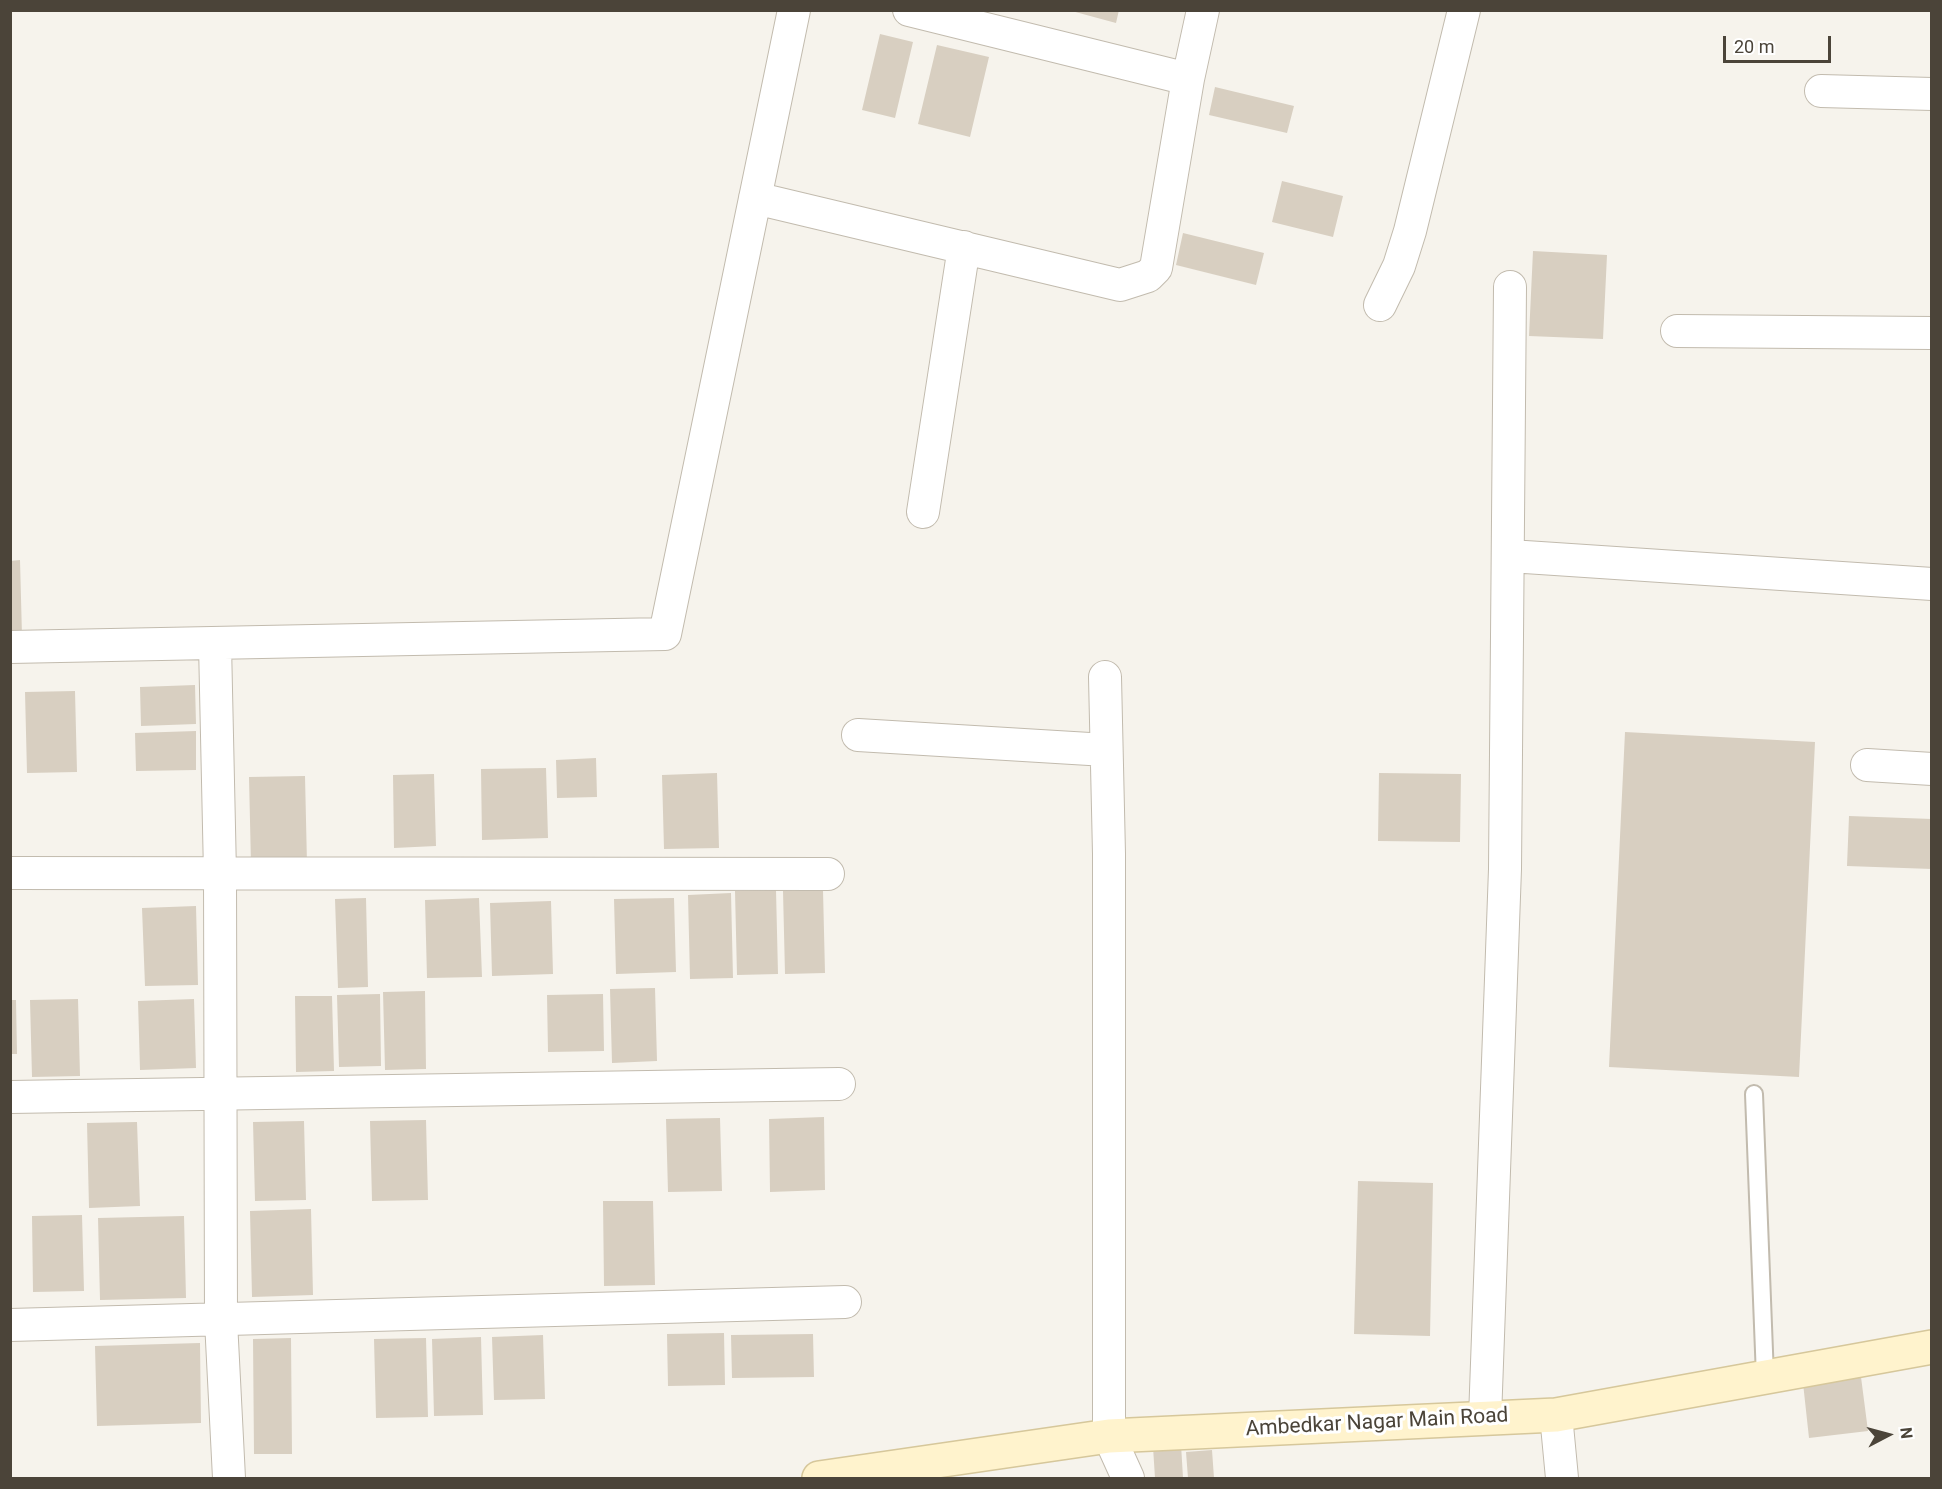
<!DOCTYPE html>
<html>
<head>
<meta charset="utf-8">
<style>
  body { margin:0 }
  #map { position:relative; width:1942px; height:1489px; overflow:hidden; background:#f6f3ec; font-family:Roboto,sans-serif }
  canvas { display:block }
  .frame { position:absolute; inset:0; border:12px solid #4b4439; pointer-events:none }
  .north { position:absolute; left:1858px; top:1405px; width:60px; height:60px; -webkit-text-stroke:4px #fff; paint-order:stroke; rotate:84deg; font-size:16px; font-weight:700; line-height:24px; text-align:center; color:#4b4439 }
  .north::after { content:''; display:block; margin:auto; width:21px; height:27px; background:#4b4439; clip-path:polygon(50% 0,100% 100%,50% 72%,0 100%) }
  .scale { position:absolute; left:1723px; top:36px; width:108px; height:27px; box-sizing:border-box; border:3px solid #4b4439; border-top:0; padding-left:8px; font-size:18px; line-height:21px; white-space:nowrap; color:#4b4439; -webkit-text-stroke:4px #fff; paint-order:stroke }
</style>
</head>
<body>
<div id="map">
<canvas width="1942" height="1489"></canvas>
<div class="frame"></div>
<div class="north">N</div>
<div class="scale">20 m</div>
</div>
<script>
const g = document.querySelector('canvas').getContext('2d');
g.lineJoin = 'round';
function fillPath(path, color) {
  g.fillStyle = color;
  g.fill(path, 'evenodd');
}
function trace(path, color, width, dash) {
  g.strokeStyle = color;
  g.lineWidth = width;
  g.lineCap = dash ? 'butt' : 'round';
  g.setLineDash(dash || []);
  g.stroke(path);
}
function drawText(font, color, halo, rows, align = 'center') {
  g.font = font + ' Roboto,sans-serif';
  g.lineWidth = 6;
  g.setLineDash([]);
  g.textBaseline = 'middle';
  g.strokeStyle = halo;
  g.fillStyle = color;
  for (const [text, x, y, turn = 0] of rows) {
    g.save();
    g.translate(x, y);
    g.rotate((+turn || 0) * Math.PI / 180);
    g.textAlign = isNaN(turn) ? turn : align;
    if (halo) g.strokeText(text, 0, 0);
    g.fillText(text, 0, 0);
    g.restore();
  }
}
fillPath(new Path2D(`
  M1068,10H1119L1116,23Z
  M880,34L913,42L895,118L862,110Z
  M937,45L989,57L970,137L918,124Z
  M1215,87L1294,106L1287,133L1209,115Z
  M1282,181L1343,196L1333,237L1272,222Z
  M1183,233L1264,253L1256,285L1176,265Z
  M1533,251L1607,255L1603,339L1529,336Z
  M20,560L22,636H10V561Z
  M195,685L196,724L141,726L140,687Z
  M75,691L77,772L27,773L25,692Z
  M196,731V770L136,771L135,733Z
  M1625,732L1815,742L1799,1077L1609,1067Z
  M596,758L597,797L557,798L556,760Z
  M546,768L548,838L482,840L481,769Z
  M717,773L719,848L664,849L662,775Z
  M1379,773L1461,774L1460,842L1378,841Z
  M434,774L436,846L394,848L393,775Z
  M305,776L307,864L251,865L249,777Z
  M1849,816L1932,819V869L1847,866Z
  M776,890L778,974L737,975L735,891Z
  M823,890L825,973L785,974L783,891Z
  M731,893L733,978L690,979L688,895Z
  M366,898L368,987L338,988L335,899Z
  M479,898L482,977L427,978L425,900Z
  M674,898L676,972L616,974L614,899Z
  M551,901L553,974L492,976L490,903Z
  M196,906L198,985L145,986L142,908Z
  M655,988L657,1061L612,1063L610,989Z
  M425,991L426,1069L385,1070L383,992Z
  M380,994L381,1066L339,1067L337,995Z
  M603,994L604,1051L548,1052L547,995Z
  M295,996H332L334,1071L296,1072Z
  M78,999L80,1076L32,1077L30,1000Z
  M194,999L196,1068L140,1070L138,1001Z
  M10,1000H16L17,1054H10Z
  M824,1117L825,1190L770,1192L769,1119Z
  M720,1118L722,1191L668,1192L666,1119Z
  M426,1120L428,1200L372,1201L370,1121Z
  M304,1121L306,1200L255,1201L253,1122Z
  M137,1122L140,1206L89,1208L87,1123Z
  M1358,1181L1433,1183L1430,1336L1354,1334Z
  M603,1201H653L655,1285L604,1286Z
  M311,1209L313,1295L252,1297L250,1211Z
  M82,1215L84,1291L33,1292L32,1216Z
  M184,1216L186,1298L100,1300L98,1218Z
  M724,1333L725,1385L668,1386L667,1334Z
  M813,1334L814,1377L732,1378L731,1335Z
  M543,1335L545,1399L494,1400L492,1337Z
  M481,1337L483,1415L434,1416L432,1339Z
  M291,1338L292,1454H254L253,1339Z
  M426,1338L428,1417L376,1418L374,1339Z
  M200,1343L201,1423L97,1426L95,1346Z
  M1861,1377L1868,1431L1809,1438L1803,1383Z
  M1181,1444L1183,1478H1155L1153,1447Z
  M1212,1450L1214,1478H1188L1186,1452Z`), '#d8cfc1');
const lane = new Path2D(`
  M1754,1094L1765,1377`);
const street = new Path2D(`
  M909,10L1188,79
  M1821,91L1932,94
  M755,198L1120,285L1148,276L1156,268L1188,79L1203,10
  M1380,305L1399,266L1410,231L1464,10
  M1677,331L1932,333
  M923,512L964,247
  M1510,556L1932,584
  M215,644L220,873L221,1321L229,1478
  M10,647L665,634L794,10
  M1105,677L1109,854V1436L1128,1478
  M858,735L1106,750
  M1867,765L1932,769
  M10,873L828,874
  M10,1097L839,1084
  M10,1325L845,1302
  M1556,1415L1562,1478
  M1485,1418L1505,869L1510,287`);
const secondary = new Path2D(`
  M819,1478L1109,1436L1556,1415L1932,1347`);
trace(lane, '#c2bbae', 20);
trace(street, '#c2bbae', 34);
trace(secondary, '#d6c79b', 36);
trace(lane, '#fff', 16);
trace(street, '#fff', 32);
trace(secondary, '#fff3cd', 33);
drawText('21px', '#4b4439', '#fff', [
  ["Ambedkar Nagar Main Road",1377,1423,-3]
]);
</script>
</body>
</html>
